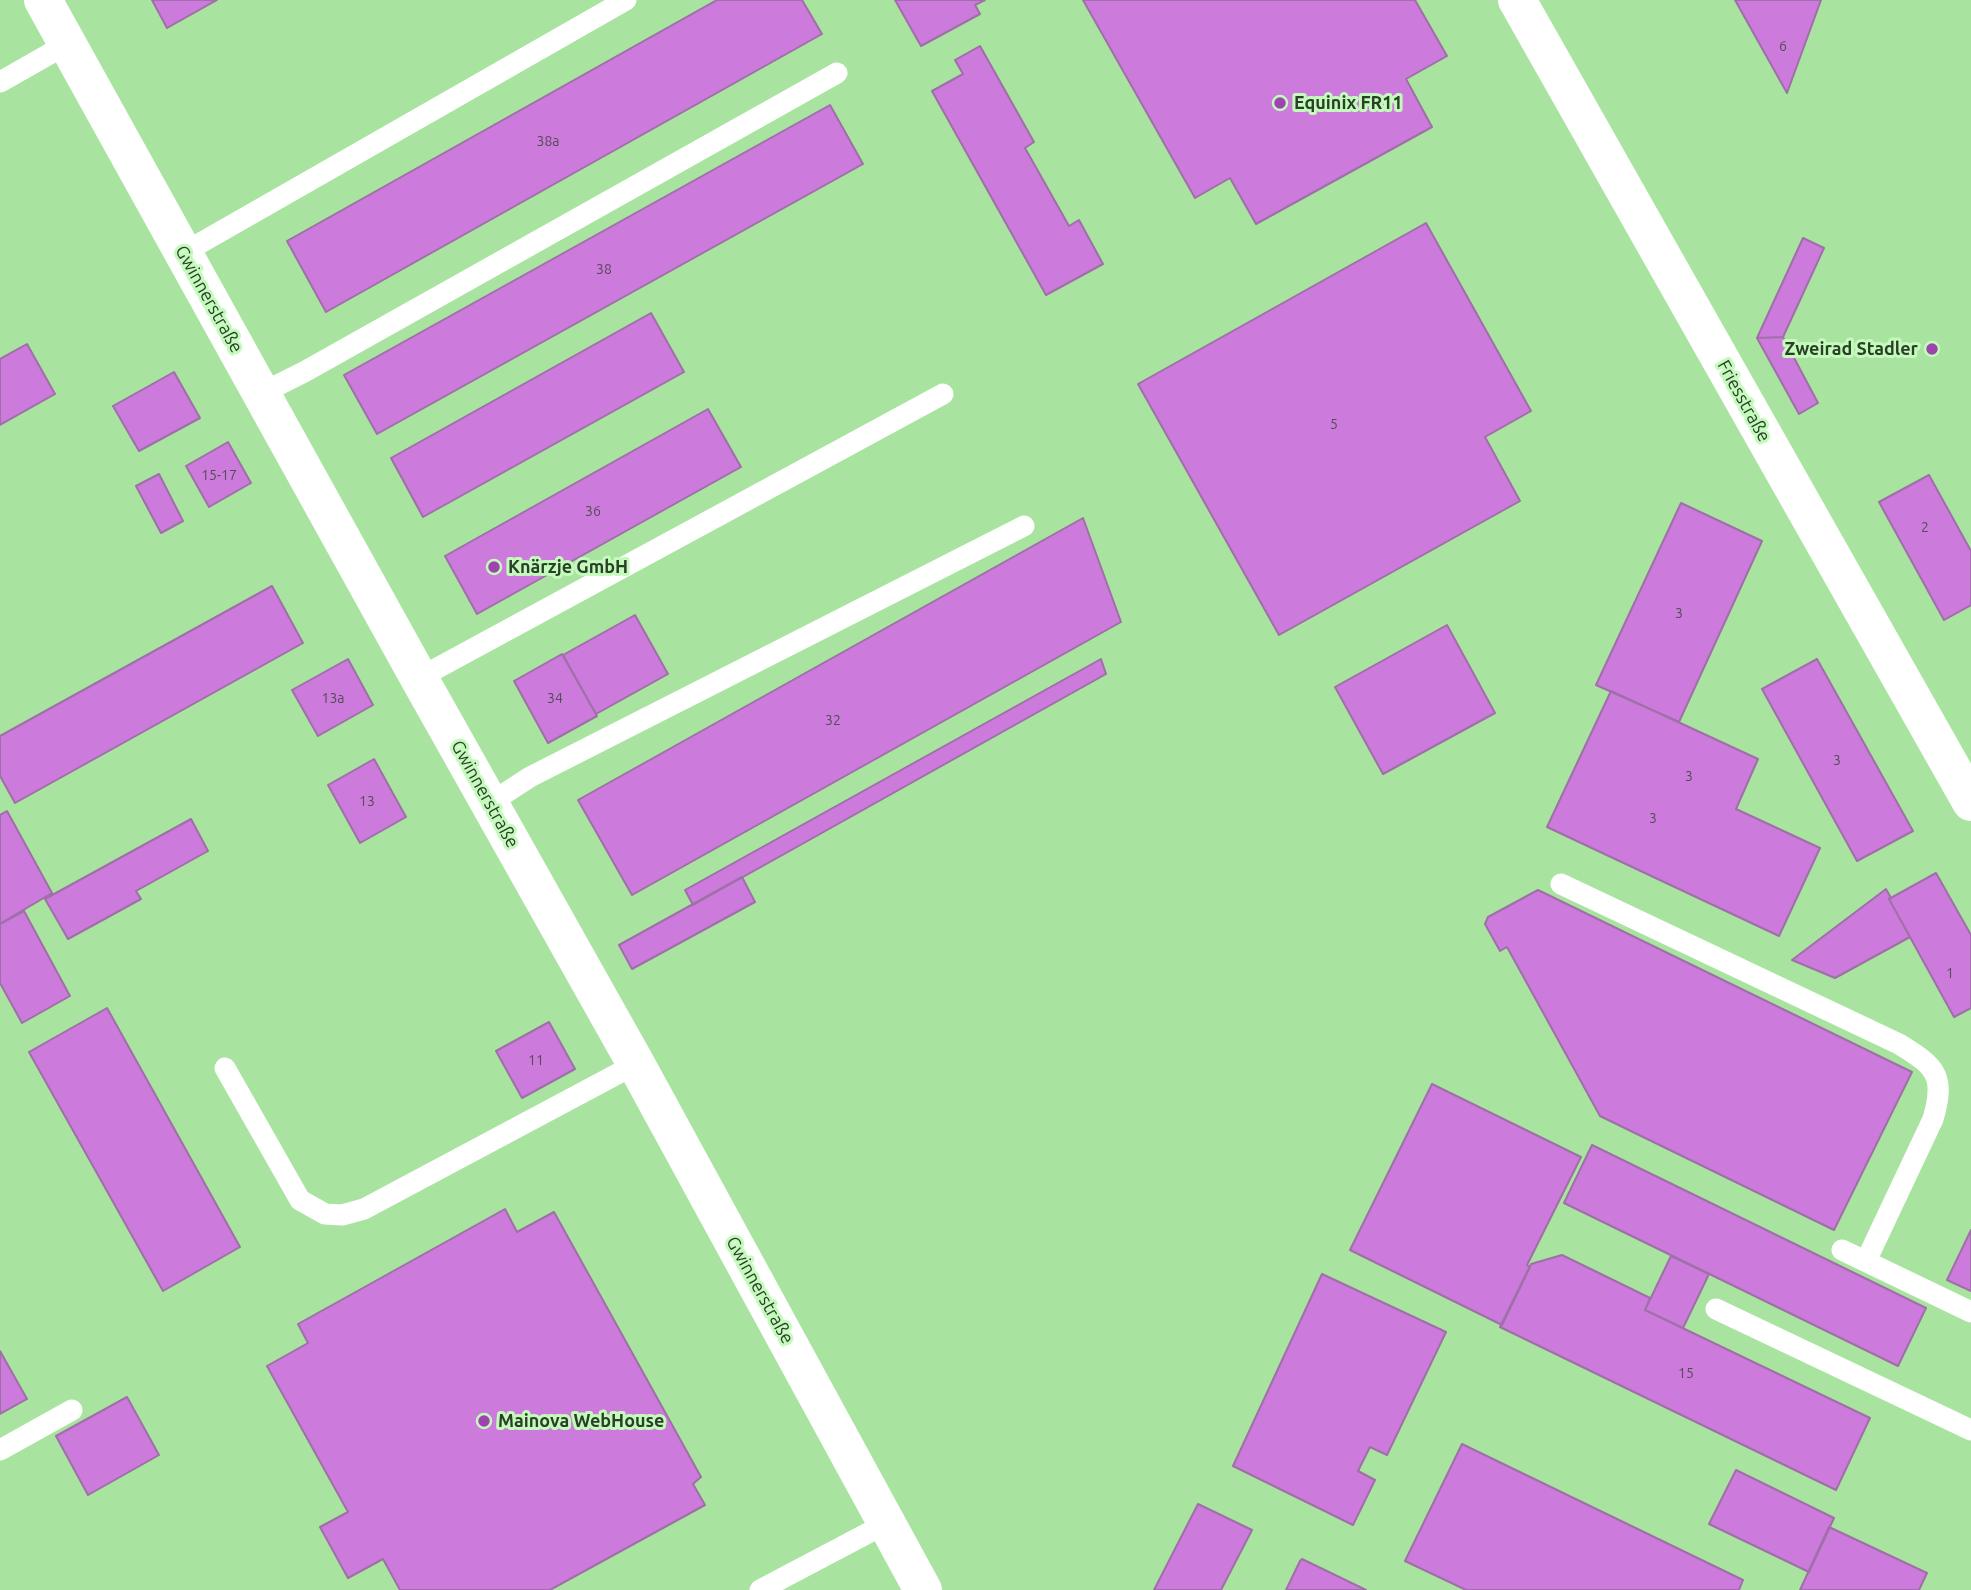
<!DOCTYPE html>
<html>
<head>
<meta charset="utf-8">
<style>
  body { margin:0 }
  canvas { display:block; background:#b7ecaf }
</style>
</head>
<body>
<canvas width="1971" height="1590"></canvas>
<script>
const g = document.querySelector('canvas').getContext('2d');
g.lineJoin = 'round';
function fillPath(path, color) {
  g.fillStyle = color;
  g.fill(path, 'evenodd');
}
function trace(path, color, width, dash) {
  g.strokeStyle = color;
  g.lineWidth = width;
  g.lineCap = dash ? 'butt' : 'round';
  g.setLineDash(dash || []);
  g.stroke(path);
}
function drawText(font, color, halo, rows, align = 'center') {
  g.font = font + ' Ubuntu,sans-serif';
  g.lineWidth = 6;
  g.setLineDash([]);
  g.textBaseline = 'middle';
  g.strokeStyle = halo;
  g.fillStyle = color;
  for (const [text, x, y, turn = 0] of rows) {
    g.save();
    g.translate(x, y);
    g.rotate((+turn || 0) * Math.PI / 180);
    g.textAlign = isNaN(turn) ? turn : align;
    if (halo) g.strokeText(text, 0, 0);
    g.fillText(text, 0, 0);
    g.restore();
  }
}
fillPath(new Path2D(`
  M0,0H1971V1590H0Z`), '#a9e3a0');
const building = new Path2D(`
  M152,0H217L167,28Z
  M717,0H802L822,34L326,312L287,241Z
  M895,0H985L975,5L980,14L921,46Z
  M1083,0H1415L1447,56L1406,79L1432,127L1256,224L1230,178L1195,198Z
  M1735,0H1821L1787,93Z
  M980,46L1034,142L1025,148L1069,226L1079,220L1103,264L1046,295L932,91L963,74L955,60Z
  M830,105L863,164L377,434L344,375Z
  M1426,223L1531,411L1485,437L1520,501L1279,635L1138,384Z
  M1803,238L1824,248L1783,337L1757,338Z
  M651,313L684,372L423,517L391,458Z
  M1783,337L1818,403L1799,414L1757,338Z
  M27,344L55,394L0,425V359Z
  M174,372L200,418L139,451L113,406Z
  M708,409L741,467L477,614L445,556Z
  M228,442L251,483L209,507L186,466Z
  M159,474L183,521L161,533L136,486Z
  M1929,475L1971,551V605L1944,620L1879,502Z
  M1681,503L1762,541L1679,722L1596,685Z
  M1083,518L1121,622L632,895L578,800Z
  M272,586L303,643L15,803L0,776V736Z
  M635,615L668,674L596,714L563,655Z
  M1447,625L1495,713L1383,774L1335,687Z
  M562,654L597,716L548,743L514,681Z
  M348,659L373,705L318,736L292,690Z
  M1101,659L1106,674L693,905L685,890Z
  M1817,659L1913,831L1857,861L1762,689Z
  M1611,691L1758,759L1736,809L1820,848L1779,936L1547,827Z
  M374,759L406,817L360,843L328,785Z
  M7,811L52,893L0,924V815Z
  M191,819L208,851L136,891L141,899L68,939L45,899Z
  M1936,873L1971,935V1008L1954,1017L1889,899Z
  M742,877L755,902L632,969L619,945Z
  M1886,889L1891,898L1889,899L1910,937L1835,978L1792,960Z
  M1538,890L1912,1072L1834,1230L1600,1116L1507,947L1500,951L1485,924L1488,917Z
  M24,911L70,996L22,1023L0,983V924Z
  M107,1008L240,1247L163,1291L29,1052Z
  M549,1022L575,1069L522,1098L496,1051Z
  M1432,1084L1581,1157L1527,1265L1530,1267L1502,1325L1350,1250Z
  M1592,1145L1926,1308L1898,1366L1564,1203Z
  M505,1209L517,1232L554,1212L701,1477L693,1484L705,1505L550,1590H400L383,1559L348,1578L320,1527L348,1512L267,1366L308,1343L298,1324Z
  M1971,1230V1291L1947,1280Z
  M1562,1255L1650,1298L1645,1310L1870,1418L1836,1490L1500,1327L1531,1264Z
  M1671,1256L1709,1274L1683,1328L1645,1310Z
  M1322,1274L1446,1332L1387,1455L1370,1447L1358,1471L1375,1480L1353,1525L1233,1466Z
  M0,1351L27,1399L0,1414Z
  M127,1397L159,1455L88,1495L56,1436Z
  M1462,1444L1743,1580L1739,1590H1466L1405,1561Z
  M1736,1470L1834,1518L1809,1572L1709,1524Z
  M1198,1504L1252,1530L1221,1590H1154Z
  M1829,1527L1927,1573L1919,1590H1800Z
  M1302,1559L1366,1590H1286L1300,1561Z`);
fillPath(building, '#cc7adb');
trace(building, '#9f6fa7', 2);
trace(new Path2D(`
  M0,82L67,44
  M183,253L626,0
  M262,393L304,372L837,73
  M419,678L943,394
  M490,803L530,777L1024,526
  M1561,884L1899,1044C1935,1066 1946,1075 1933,1119L1866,1261
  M225,1068L300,1200L325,1214L342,1215L364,1209L636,1064
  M1842,1250L1971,1312
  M1716,1309L1971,1430
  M0,1450L72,1410
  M760,1590L887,1523`), '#fff', 21);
trace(new Path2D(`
  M43,0L419,678L636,1064L923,1590
  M1517,0L1971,802`), '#fff', 38);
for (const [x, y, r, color] of [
  [1280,103,7,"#9e44af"],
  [1932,349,7,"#9e44af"],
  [494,567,7,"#9e44af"],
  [484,1421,7,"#9e44af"]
]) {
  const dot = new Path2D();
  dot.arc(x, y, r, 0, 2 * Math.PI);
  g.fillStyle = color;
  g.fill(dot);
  trace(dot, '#c4fabc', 2.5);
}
drawText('14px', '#524e54', null, [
  ["6",1783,46],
  ["38a",548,141],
  ["38",604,269],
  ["5",1334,424],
  ["15-17",219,475],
  ["36",593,511],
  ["2",1925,527],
  ["3",1679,613],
  ["13a",333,698],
  ["34",555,698],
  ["32",833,720],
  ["3",1837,760],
  ["3",1689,776],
  ["13",367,801],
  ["3",1653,818],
  ["1",1950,973],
  ["11",536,1060],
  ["15",1686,1373]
]);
drawText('bold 18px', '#2a3f27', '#c4fabc', [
  ["Equinix FR11",1294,103],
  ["Zweirad Stadler",1918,349,"right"],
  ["Knärzje GmbH",508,567],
  ["Mainova WebHouse",498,1421]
], 'left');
drawText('18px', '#2a3f27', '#c4fabc', [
  ["Gwinnerstraße",209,299,61],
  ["Friesstraße",1744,401,61],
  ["Gwinnerstraße",485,794,61],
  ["Gwinnerstraße",760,1290,61]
]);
</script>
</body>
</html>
